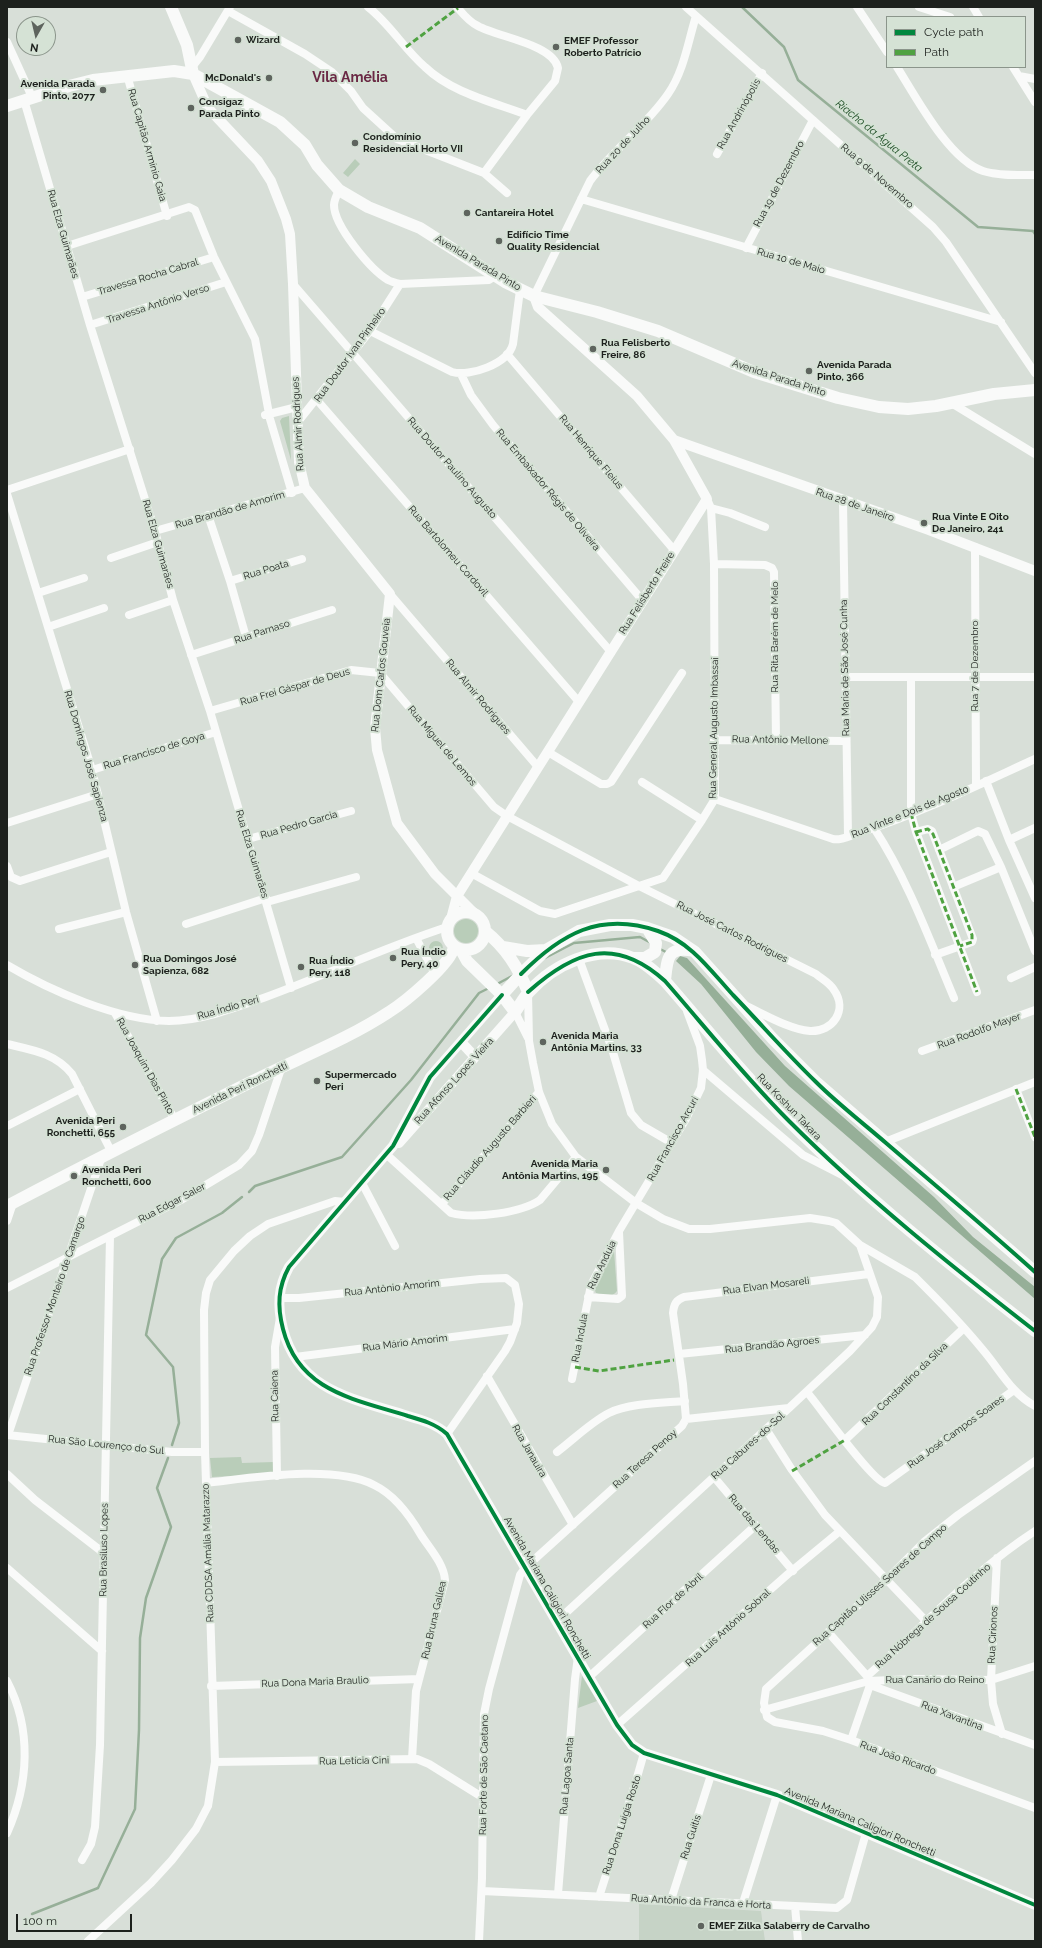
<!DOCTYPE html>
<html>
<head>
<meta charset="utf-8">
<style>
  body { margin:0 }
  #map { position:relative; width:1042px; height:1948px; overflow:hidden; background:#d8dfd8; font-family:Raleway,sans-serif }
  canvas { display:block }
  .frame { position:absolute; inset:0; border:8px solid #1d211d; pointer-events:none }
  .legend { position:absolute; left:886px; top:16px; width:140px; height:52px; box-sizing:border-box; background:#d5e2d5; border:1px solid #8b958b; margin:0; padding:5px 7px; list-style:none; font-size:12px; color:#1d211d }
  .legend li { display:flex; align-items:center; gap:8px; height:20px }
  .legend b { width:20px; border:1px solid #8b958b }
  .north { position:absolute; left:16px; top:16px; width:40px; height:40px; box-sizing:border-box; background:#d5e2d5; border:1px solid #8b958b; border-radius:50%; rotate:188deg; font-size:11px; font-weight:700; line-height:16px; text-align:center; color:#1d211d }
  .north::after { content:''; display:block; margin:auto; width:14px; height:18px; background:#5e645e; clip-path:polygon(50% 0,100% 100%,50% 72%,0 100%) }
  .scale { position:absolute; left:16px; top:1914px; width:116px; height:18px; box-sizing:border-box; border:2px solid #1d211d; border-top:0; padding-left:5px; font-size:12px; line-height:14px; white-space:nowrap; color:#1d211d; -webkit-text-stroke:3px #d5e2d5; paint-order:stroke }
</style>
</head>
<body>
<div id="map">
<canvas width="1042" height="1948"></canvas>
<div class="frame"></div>
<ul class="legend">
<li><b style="height:5px;background:#00873e"></b>Cycle path</li>
<li><b style="height:5px;background:#4fa241"></b>Path</li>
</ul>
<div class="north">N</div>
<div class="scale">100 m</div>
</div>
<script>
const g = document.querySelector('canvas').getContext('2d');
g.lineJoin = 'round';
function fillPath(path, color) {
  g.fillStyle = color;
  g.fill(path, 'evenodd');
}
function trace(path, color, width, dash) {
  g.strokeStyle = color;
  g.lineWidth = width;
  g.lineCap = dash ? 'butt' : 'round';
  g.setLineDash(dash || []);
  g.stroke(path);
}
function drawText(font, color, halo, rows, align = 'center') {
  g.font = font + ' Raleway,sans-serif';
  g.lineWidth = 4;
  g.setLineDash([]);
  g.textBaseline = 'middle';
  g.strokeStyle = halo;
  g.fillStyle = color;
  for (const [text, x, y, turn = 0] of rows) {
    g.save();
    g.translate(x, y);
    g.rotate((+turn || 0) * Math.PI / 180);
    g.textAlign = isNaN(turn) ? turn : align;
    if (halo) g.strokeText(text, 0, 0);
    g.fillText(text, 0, 0);
    g.restore();
  }
}
fillPath(new Path2D(`
  M639,1904L761,1911L765,1941H639Z`), '#c6d3c6');
fillPath(new Path2D(`
  M355,159L360,164L348,177L343,173Z
  M289,416L291,460L280,421L282,418Z
  M454 931a12 12 0 1 1 24 0a12 12 0 1 1-24 0Z
  M429 948a7 7 0 1 1 14 0a7 7 0 1 1-14 0Z
  M614,1251L617,1291C612,1298 603,1296 596,1293L594,1288Z
  M241,1457L242,1463L274,1462L275,1474L212,1477L210,1458Z
  M582,1676L597,1701L578,1708Z`), '#b9cdb9');
fillPath(new Path2D(`
  M680,956L687,958L785,1066L934,1197L973,1237L1035,1287V1299L789,1086L756,1052L701,984L676,961Z`), '#96af98');
trace(new Path2D(`
  M742,7L784,47L798,80L978,227L1033,231L1035,234
  M658,948L668,953
  M545,958L574,943L640,937L651,943
  M499,983L512,976
  M249,1192L255,1186L342,1157L411,1080L479,993L487,989
  M172,1445L179,1423L173,1367L146,1335L162,1259L176,1238L222,1213L242,1197
  M32,1914L98,1888L135,1809L139,1730L140,1638L146,1598L171,1527L157,1488L168,1458`), '#96af98', 2.5);
trace(new Path2D(`
  M368,7C390,24 404,49 425,67C452,93 493,102 527,115
  M457,7C463,14 469,22 478,26C497,37 553,44 558,68L555,81L527,115L484,173
  M686,7L933,227L946,242L1035,373
  M857,7L887,52
  M919,7L950,17
  M973,7L979,17
  M228,11L305,54L332,72L351,91L363,108L397,139L484,173L507,193
  M7,42L32,97
  M192,67L200,57L230,7
  M897,67C916,97 949,160 983,171C999,176 1018,175 1035,175
  M1013,67L1035,102
  M127,75L167,216
  M1019,76L1035,79
  M24,100L90,325L155,531L173,600L210,711L291,988
  M717,154L762,73
  M339,190C337,195 334,200 334,205C334,226 371,270 388,280C392,282 396,283 400,284L489,280L495,276
  M581,199L1001,322
  M67,246L189,207L195,210L214,257L255,339L270,419L292,493
  M746,248L813,120
  M293,284L611,652
  M534,296L590,181C613,150 646,126 668,94C684,71 688,42 696,16
  M82,297L214,257
  M90,325L226,282
  M370,331L452,372C470,377 508,364 513,344L520,290
  M507,354L674,550
  M461,374L471,395L493,425L643,601
  M317,400L579,702
  M953,404L1035,454
  M265,415L297,407
  M297,423L370,331L400,284
  M7,490L130,449
  M7,494L92,770L126,912L157,1021
  M843,501L848,836
  M711,508L730,513L765,527
  M208,515L230,581L246,637
  M155,531L305,488
  M975,547L976,785
  M111,558L158,542
  M714,564L765,565L772,568L774,572L776,741
  M230,581L302,559
  M38,593L84,578
  M390,594L538,767
  M129,615L173,600
  M48,627L104,608
  M191,655L332,610
  M845,677H1035
  M911,678V813L916,832L977,992
  M210,711L351,670L380,673L494,807L507,816L639,886L816,974C822,979 830,983 834,990C848,1010 833,1032 810,1031C788,1029 764,1014 744,1005
  M714,740L846,741
  M548,752L601,784H607L611,782L682,673
  M92,770L216,732
  M986,781L1009,840L1035,898
  M642,782L702,820
  M715,799L833,839C841,841 851,835 859,833C919,814 978,785 1035,759
  M7,823L98,794
  M874,828C908,880 930,941 954,998
  M916,832L928,829L932,831L973,939L972,942L935,955
  M248,839L351,811
  M1009,840L1035,828
  M939,850L978,831L985,834L1001,867L1035,951
  M7,866L11,877L20,881L111,852
  M471,873L540,911L555,914L663,878L702,820L713,802L715,795L714,564L711,508L707,499
  M953,887L1001,867
  M267,902L356,877
  M186,924L266,898
  M59,929L126,912
  M416,938L435,974
  M579,959L612,1049L631,1113L641,1125L672,1143
  M7,965C51,991 117,1020 169,1021C201,1021 235,1008 266,997C326,975 385,947 447,927
  M1011,978L1035,967
  M528,992L529,1041L533,1063L539,1092L552,1124L576,1157L636,1203L663,1219L689,1229H710L810,1218L829,1221L836,1223L860,1245L915,1277L925,1287C945,1307 965,1328 983,1350C1000,1370 1012,1394 1035,1406
  M515,1012L528,1038
  M115,1013L175,1120
  M7,1044C32,1050 55,1053 72,1074L111,1151
  M922,1051L1035,1010
  M703,1070L803,1155L842,1175
  M1016,1089L1035,1137
  M7,1126L80,1089
  M885,1142L1035,1082
  M386,1154L451,1213C474,1219 521,1213 540,1200L576,1157
  M362,1183L395,1246
  M442,1204L539,1092
  M7,1221L13,1203
  M7,1288L181,1200L239,1165L252,1151L259,1135L282,1066
  M588,1297L618,1299L622,1296L619,1232
  M279,1298H299L480,1279L506,1278L515,1285L519,1304L517,1323L510,1342L505,1351L447,1434
  M679,1354L865,1335
  M295,1357L515,1329
  M487,1376L573,1525
  M572,1379L591,1285L619,1231L686,1119L701,1088L703,1070L702,1060L700,1046L687,1011
  M807,1392C819,1406 872,1481 885,1483L1014,1390
  M686,1419L683,1384L673,1313C674,1304 676,1300 684,1297L869,1274
  M766,1429L792,1470L825,1515L926,1621
  M7,1435L172,1452H205
  M8,1435L102,1156
  M845,1440L964,1328
  M557,1452C573,1440 591,1422 609,1413C629,1403 663,1403 685,1401
  M1035,1461L958,1515L924,1542L887,1579L766,1689L764,1703L767,1717L775,1722L823,1731L851,1740L1035,1808
  M7,1474L35,1500L105,1554
  M277,1476L275,1347L280,1318
  M714,1477L793,1571
  M206,1483C251,1478 334,1464 374,1485C395,1495 410,1516 421,1535C430,1549 444,1564 445,1580L416,1691L412,1759
  M997,1558L991,1680L993,1704L1002,1734
  M7,1568L102,1651
  M557,1621L789,1408L850,1351L872,1327L877,1317L878,1297L860,1245
  M828,1632L867,1676
  M589,1677L756,1525
  M7,1681C32,1729 29,1784 7,1833
  M870,1685L1035,1745
  M211,1686L419,1679
  M764,1710L869,1681L913,1679L991,1680L1035,1666
  M617,1725L788,1574L840,1531
  M851,1740L870,1685L867,1676C923,1627 972,1572 1035,1531
  M215,1762L417,1759L429,1764L482,1797
  M82,1860L91,1844L95,1827L100,1745L110,1236
  M482,1891L837,1908L847,1900L866,1833
  M558,1894L575,1679L578,1657
  M599,1897L636,1781L644,1753
  M671,1900L711,1775
  M743,1903L777,1795
  M795,1906L798,1941
  M88,1941L151,1883L172,1860L196,1829L208,1806L215,1762L205,1452L204,1310L206,1293L210,1280L234,1251L250,1236L268,1224L335,1201L345,1202
  M479,1941L482,1878L484,1714L489,1689L520,1575L526,1567L682,1426L686,1419L789,1408`), '#f9faf9', 8);
trace(new Path2D(`
  M193,74L208,108L258,161L271,181L286,219L290,234L293,284L299,462L305,488L390,594L375,728L377,750L397,823L435,874L476,915
  M674,440L929,530L1035,571
  M451,919L457,896L707,499L674,440L637,396L538,307L534,296
  M502,995L430,1077L393,1146L289,1267C278,1287 277,1306 283,1329C299,1392 355,1399 408,1416C422,1420 436,1424 447,1434L617,1725L632,1745L644,1753L777,1795L1035,1905
  M461,1042L475,1057
  M399,1143L515,1012`), '#f9faf9', 10);
trace(new Path2D(`
  M171,7L187,45L193,74
  M7,106L69,86L93,80L174,71L193,74L280,122L305,145L317,165L339,190L368,207L420,228L505,282L534,296L597,312L658,331L754,372L838,398L879,407L908,409L936,406L994,394L1035,390
  M447 931a19 19 0 1 1 38 0a19 19 0 1 1-38 0Z
  M485,931C506,948 518,967 528,992
  M503,947L527,951L546,950
  M461,950L467,961L502,995L515,1012C520,1005 524,997 529,992C554,964 597,944 633,958C645,962 656,973 665,981C706,1028 745,1077 789,1121C865,1197 950,1265 1035,1331
  M634,958H645L655,952L656,943L647,928
  M665,981C667,959 667,945 694,951
  M502,995L521,974L546,950L579,931L610,925H632L647,928L673,937L695,952L773,1039L816,1082L1035,1272
  M7,1206C89,1163 172,1121 255,1080C299,1058 348,1039 389,1012C405,1002 451,964 454,947`), '#f9faf9', 12);
trace(new Path2D(`
  M406,47L458,8
  M911,813L916,832L977,992
  M916,832L928,829L933,834L972,935V942L960,946
  M1016,1089L1035,1137
  M575,1367L599,1371L674,1360
  M792,1471L845,1440`), '#4fa241', 3, [6, 3]);
trace(new Path2D(`
  M521,974C561,934 600,911 658,931C692,943 710,970 733,995C761,1024 787,1054 816,1082C838,1104 863,1123 886,1143C936,1186 986,1228 1035,1272
  M528,992C575,950 615,936 665,981C706,1028 745,1077 789,1121C865,1197 950,1265 1035,1331
  M502,995L430,1077L393,1146L289,1267C278,1287 277,1306 283,1329C299,1392 355,1399 408,1416C422,1420 436,1424 447,1434L617,1725L632,1745L644,1753L777,1795L1035,1905`), '#00873e', 4);
for (const [x, y, r, color] of [
  [238,40,4,"#5e645e"],
  [556,47,4,"#5e645e"],
  [269,78,4,"#5e645e"],
  [103,90,4,"#5e645e"],
  [191,108,4,"#5e645e"],
  [355,143,4,"#5e645e"],
  [467,213,4,"#5e645e"],
  [499,241,4,"#5e645e"],
  [593,349,4,"#5e645e"],
  [809,371,4,"#5e645e"],
  [924,523,4,"#5e645e"],
  [393,958,4,"#5e645e"],
  [135,965,4,"#5e645e"],
  [301,967,4,"#5e645e"],
  [543,1042,4,"#5e645e"],
  [317,1081,4,"#5e645e"],
  [123,1127,4,"#5e645e"],
  [606,1170,4,"#5e645e"],
  [74,1176,4,"#5e645e"],
  [701,1926,4,"#5e645e"]
]) {
  const dot = new Path2D();
  dot.arc(x, y, r, 0, 2 * Math.PI);
  g.fillStyle = color;
  g.fill(dot);
  trace(dot, '#d5e2d5', 1.5);
}
drawText('bold 10px', '#1d211d', '#d5e2d5', [
  ["Wizard",246,40],
  ["EMEF Professor",564,41],
  ["Roberto Patrício",564,53],
  ["McDonald's",261,78,"right"],
  ["Avenida Parada",95,84,"right"],
  ["Pinto, 2077",95,96,"right"],
  ["Consigaz",199,102],
  ["Parada Pinto",199,114],
  ["Condomínio",363,137],
  ["Residencial Horto VII",363,149],
  ["Cantareira Hotel",475,213],
  ["Edifício Time",507,235],
  ["Quality Residencial",507,247],
  ["Rua Felisberto",601,343],
  ["Freire, 86",601,355],
  ["Avenida Parada",817,365],
  ["Pinto, 366",817,377],
  ["Rua Vinte E Oito",932,517],
  ["De Janeiro, 241",932,529],
  ["Rua Índio",401,952],
  ["Pery, 40",401,964],
  ["Rua Domingos José",143,959],
  ["Sapienza, 682",143,971],
  ["Rua Índio",309,961],
  ["Pery, 118",309,973],
  ["Avenida Maria",551,1036],
  ["Antônia Martins, 33",551,1048],
  ["Supermercado",325,1075],
  ["Peri",325,1087],
  ["Avenida Peri",115,1121,"right"],
  ["Ronchetti, 655",115,1133,"right"],
  ["Avenida Maria",598,1164,"right"],
  ["Antônia Martins, 195",598,1176,"right"],
  ["Avenida Peri",82,1170],
  ["Ronchetti, 600",82,1182],
  ["EMEF Zilka Salaberry de Carvalho",709,1926]
], 'left');
drawText('10px', '#1d211d', '#d5e2d5', [
  ["Rua Andrinópolis",739,114,-61],
  ["Rua Capitão Armínio Gaia",147,145,74],
  ["Rua 20 de Julho",623,145,-47],
  ["Rua 9 de Novembro",877,176,41],
  ["Rua 19 de Dezembro",779,184,-62],
  ["Rua Elza Guimarães",63,234,74],
  ["Rua 10 de Maio",791,261,16],
  ["Avenida Parada Pinto",478,263,31],
  ["Travessa Rocha Cabral",148,277,-17],
  ["Travessa Antônio Verso",158,304,-18],
  ["Rua Doutor Ivan Pinheiro",350,355,-54],
  ["Avenida Parada Pinto",779,378,18],
  ["Rua Almir Rodrigues",298,424,-93],
  ["Rua Henrique Fleius",591,452,50],
  ["Rua Doutor Paulino Augusto",452,468,49],
  ["Rua Embaixador Régis de Oliveira",548,490,50],
  ["Rua 28 de Janeiro",855,505,19],
  ["Rua Brandão de Amorim",230,510,-16],
  ["Rua Elza Guimarães",158,544,74],
  ["Rua Bartolomeu Cordovil",448,551,49],
  ["Rua Poata",266,570,-17],
  ["Rua Felisberto Freire",647,593,-58],
  ["Rua Parnaso",262,632,-18],
  ["Rua Rita Barém de Melo",775,637,-90],
  ["Rua 7 de Dezembro",975,666,-90],
  ["Rua Maria de São José Cunha",845,668,-91],
  ["Rua Dom Carlos Gouveia",381,675,-84],
  ["Rua Frei Gáspar de Deus",295,687,-16],
  ["Rua Almir Rodrigues",478,697,50],
  ["Rua General Augusto Imbassaí",714,728,-89],
  ["Rua Antônio Mellone",780,740,1],
  ["Rua Miguel de Lemos",442,746,50],
  ["Rua Francisco de Goya",154,751,-17],
  ["Rua Domingos José Sapienza",86,756,74],
  ["Rua Vinte e Dois de Agosto",910,812,-22],
  ["Rua Pedro Garcia",299,825,-16],
  ["Rua Elza Guimarães",252,854,73],
  ["Rua José Carlos Rodrigues",732,932,27],
  ["Rua Índio Peri",228,1008,-16],
  ["Rua Rodolfo Mayer",979,1031,-20],
  ["Rua Joaquim Dias Pinto",145,1066,61],
  ["Rua Afonso Lopes Vieira",454,1081,-48],
  ["Avenida Peri Ronchetti",240,1088,-26],
  ["Rua Koshun Takara",789,1107,46],
  ["Rua Francisco Arcuri",673,1139,-61],
  ["Rua Cláudio Augusto Barbieri",490,1148,-49],
  ["Rua Edgar Saler",172,1203,-28],
  ["Rua Anduia",602,1265,-64],
  ["Rua Elvan Mosareli",766,1286,-7],
  ["Rua Antônio Amorim",392,1288,-6],
  ["Rua Professor Monteiro de Camargo",55,1296,-71],
  ["Rua Indula",580,1338,-79],
  ["Rua Mário Amorim",405,1343,-7],
  ["Rua Brandão Agroes",772,1345,-6],
  ["Rua Constantino da Silva",905,1384,-44],
  ["Rua Caiena",275,1396,-91],
  ["Rua José Campos Soares",956,1432,-36],
  ["Rua São Lourenço do Sul",106,1445,6],
  ["Rua Cabures-do-Sol",748,1446,-42],
  ["Rua Janauira",529,1451,60],
  ["Rua Teresa Penoy",645,1459,-42],
  ["Rua das Lendas",754,1524,50],
  ["Rua Brasiluso Lopes",104,1550,-89],
  ["Rua CDDSA Amália Matarazzo",208,1553,-92],
  ["Rua Capitão Ulisses Soares de Campo",880,1585,-42],
  ["Avenida Mariana Caligiori Ronchetti",547,1588,60],
  ["Rua Flor de Abril",673,1601,-42],
  ["Rua Nóbrega de Sousa Coutinho",933,1616,-42],
  ["Rua Bruna Gallea",434,1620,-77],
  ["Rua Luis Antônio Sobral",728,1628,-42],
  ["Rua Cirionos",993,1635,-87],
  ["Rua Canário do Reino",935,1680],
  ["Rua Dona Maria Braulio",315,1682,-2],
  ["Rua Xavantina",952,1716,21],
  ["Rua João Ricardo",898,1758,20],
  ["Rua Letícia Cini",354,1761,-1],
  ["Rua Forte de São Caetano",484,1775,-89],
  ["Rua Lagoa Santa",567,1776,-85],
  ["Avenida Mariana Caligiori Ronchetti",860,1822,23],
  ["Rua Dona Luigia Rosto",622,1825,-72],
  ["Rua Guitis",691,1837,-72],
  ["Rua Antônio da Franca e Horta",701,1902,3]
]);
drawText('italic 11px', '#14461c', '#d5e2d5', [
  ["Riacho da Água Preta",879,136,39]
]);
drawText('bold 14px', '#6a2844', '#d5e2d5', [
  ["Vila Amélia",350,78]
]);
</script>
</body>
</html>
